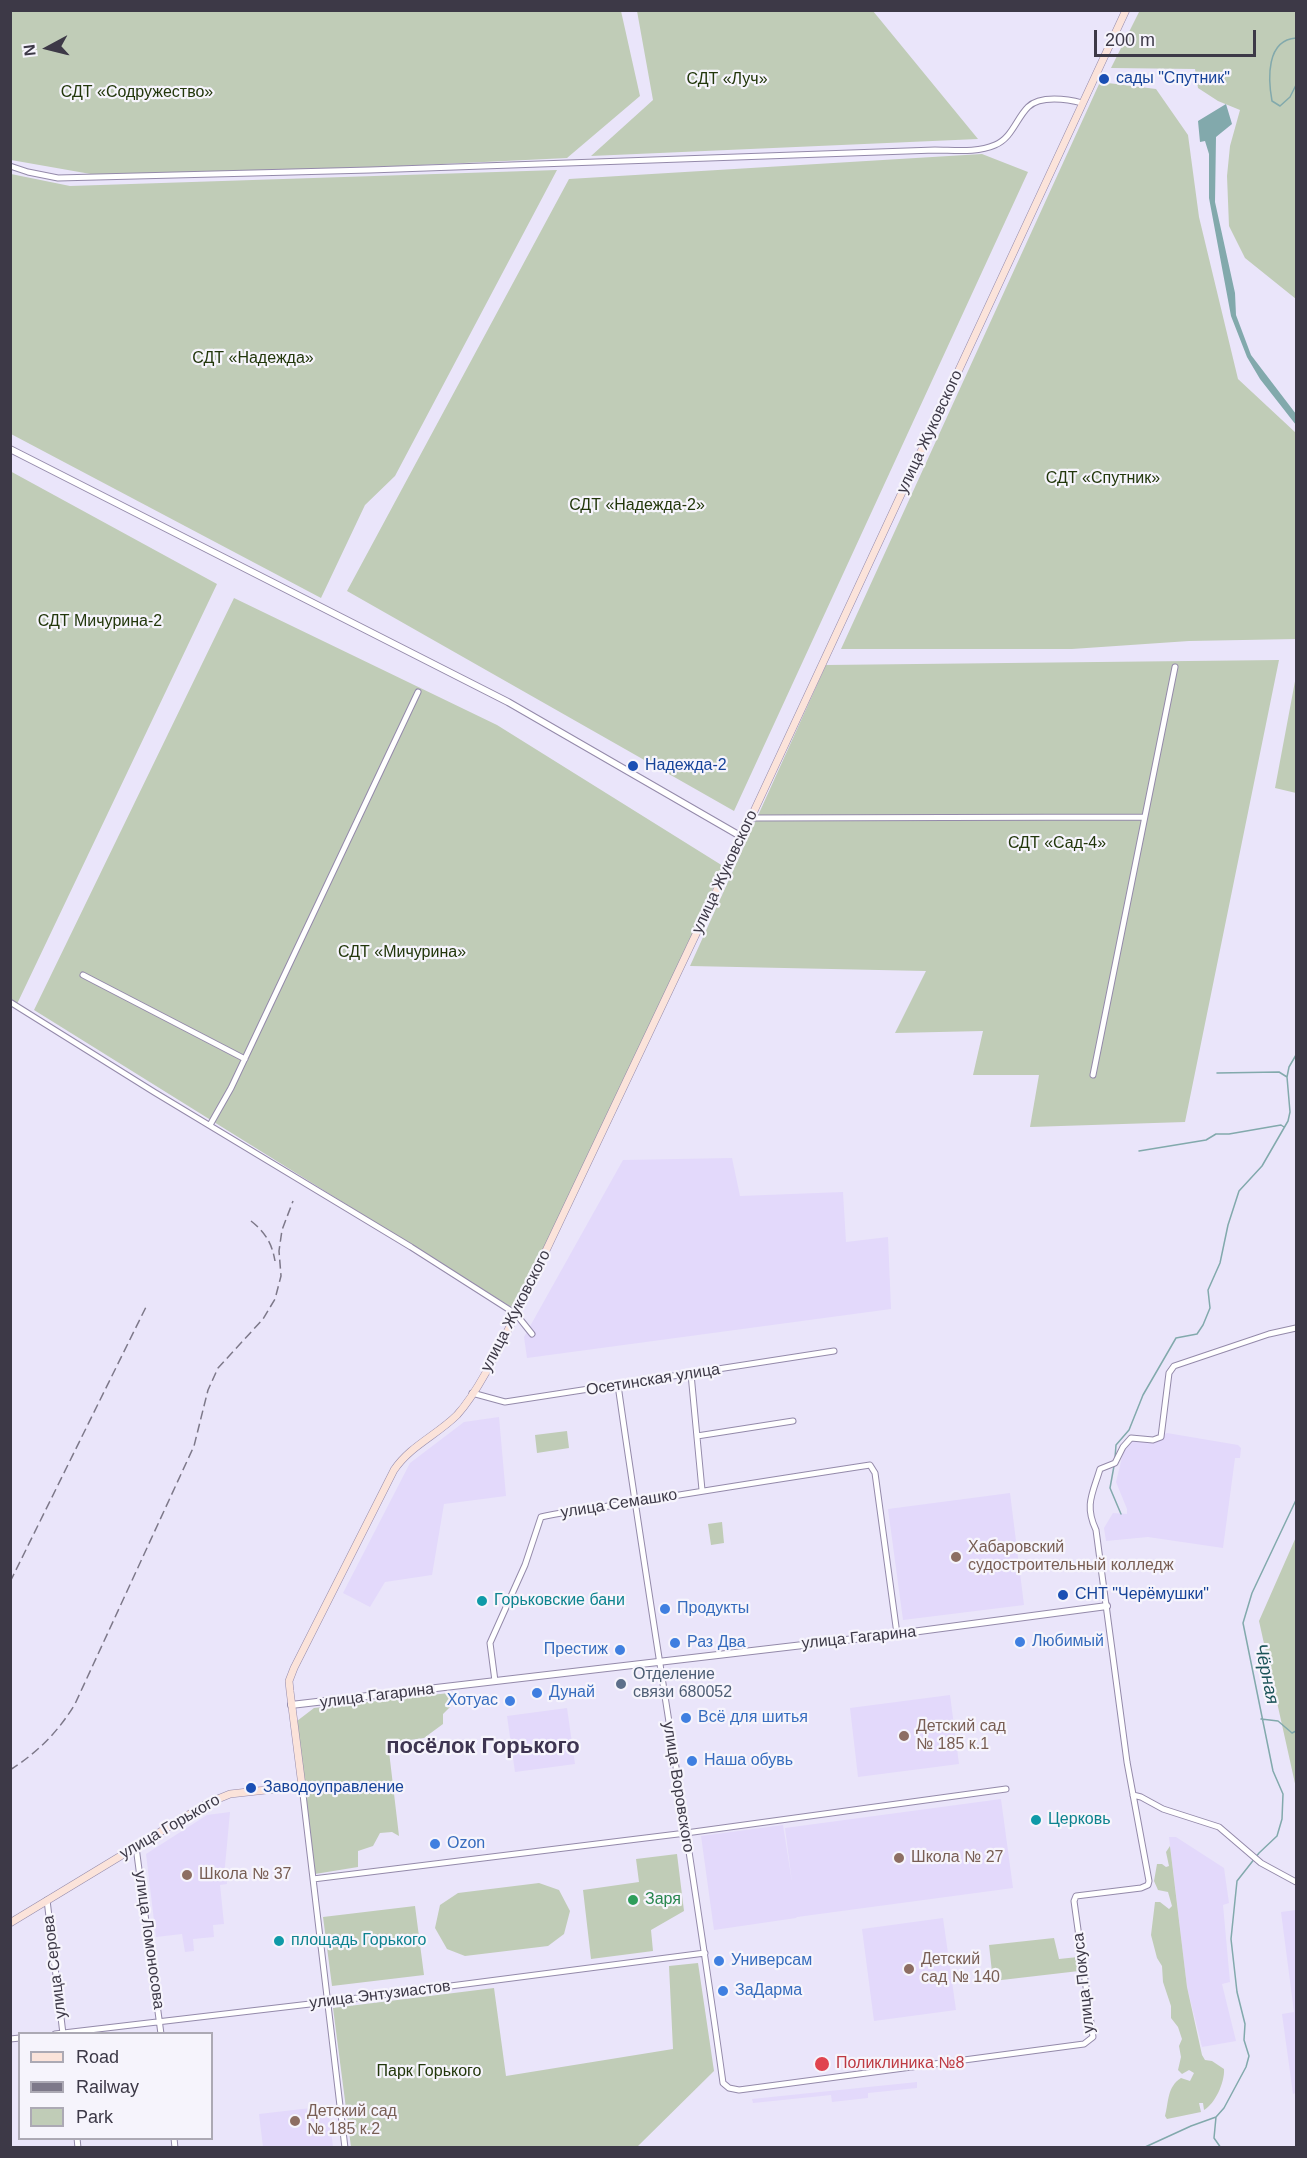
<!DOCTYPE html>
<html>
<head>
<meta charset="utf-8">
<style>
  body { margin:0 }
  #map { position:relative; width:1307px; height:2158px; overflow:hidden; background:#eae5fa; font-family:Arial,sans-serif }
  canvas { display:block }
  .frame { position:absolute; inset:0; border:12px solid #3d3947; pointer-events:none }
  .legend { position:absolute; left:18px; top:2032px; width:195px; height:108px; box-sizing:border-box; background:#f6f4fc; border:2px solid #aca9b4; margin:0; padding:8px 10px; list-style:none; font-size:18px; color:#3d3947 }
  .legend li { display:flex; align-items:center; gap:12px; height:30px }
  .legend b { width:30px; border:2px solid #aca9b4 }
  .north { position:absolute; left:18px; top:18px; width:60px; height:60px; -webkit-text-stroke:4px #f6f4fc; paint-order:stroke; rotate:263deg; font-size:16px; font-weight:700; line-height:24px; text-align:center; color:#3d3947 }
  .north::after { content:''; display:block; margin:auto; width:21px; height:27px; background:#3d3947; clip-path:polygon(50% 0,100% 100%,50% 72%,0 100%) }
  .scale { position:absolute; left:1094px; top:30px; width:162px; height:27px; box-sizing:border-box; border:3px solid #3d3947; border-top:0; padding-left:8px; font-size:18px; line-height:21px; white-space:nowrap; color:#3d3947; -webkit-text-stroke:4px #f6f4fc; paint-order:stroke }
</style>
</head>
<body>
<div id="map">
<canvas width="1307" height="2158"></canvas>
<div class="frame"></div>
<ul class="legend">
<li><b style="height:8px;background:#fbe3da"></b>Road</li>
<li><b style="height:8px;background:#7d7889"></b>Railway</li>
<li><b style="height:16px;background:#c0ccb7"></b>Park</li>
</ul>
<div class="north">N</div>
<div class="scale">200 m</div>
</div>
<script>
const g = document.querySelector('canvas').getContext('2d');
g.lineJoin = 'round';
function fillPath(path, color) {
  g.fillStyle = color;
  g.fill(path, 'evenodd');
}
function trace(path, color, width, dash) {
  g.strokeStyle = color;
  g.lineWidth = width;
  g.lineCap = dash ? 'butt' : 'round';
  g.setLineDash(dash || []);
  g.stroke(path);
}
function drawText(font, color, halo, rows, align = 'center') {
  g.font = font + ' Arial,sans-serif';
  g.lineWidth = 4.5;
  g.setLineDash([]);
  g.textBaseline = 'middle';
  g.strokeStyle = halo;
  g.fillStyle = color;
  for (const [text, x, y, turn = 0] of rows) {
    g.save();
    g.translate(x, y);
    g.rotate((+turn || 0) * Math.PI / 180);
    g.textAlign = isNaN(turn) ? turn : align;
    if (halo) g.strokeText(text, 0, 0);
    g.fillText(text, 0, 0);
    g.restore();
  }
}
fillPath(new Path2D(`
  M732,1158L740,1196L843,1192L846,1242L888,1237L891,1309L527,1358L524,1337L623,1160Z
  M499,1417L506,1496L444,1504L432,1575L385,1582L370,1607L343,1593L410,1463L464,1422Z
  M1167,1433L1238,1445L1241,1448L1240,1458H1235L1223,1548L1148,1537L1106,1541L1104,1528L1113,1513L1127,1514V1509L1116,1482L1126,1441L1133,1438L1154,1439Z
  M1010,1493L1024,1605L903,1620L888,1509Z
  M950,1695L959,1764L858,1777L850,1708Z
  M567,1708L575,1764L515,1772L507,1716Z
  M1001,1799L1013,1888L797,1917L796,1918L714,1930L701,1836L783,1825L792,1882L785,1828Z
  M230,1812L225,1866L227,1884L220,1885L224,1924L213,1925L214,1937L193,1939L194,1951L185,1952L182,1934L156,1937L146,1854L207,1815Z
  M1169,1837H1176L1224,1868L1229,1903L1223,1905L1230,1982L1222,1984L1236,2041L1202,2047L1187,1987Z
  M1296,1910V2093L1293,2094L1282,2014L1294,2012L1281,1912Z
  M943,1918L956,2010L874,2021L862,1929Z
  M917,2082V2088L868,2093V2098L832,2102L831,2095L753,2103L752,2099Z
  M328,2106L333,2147H263L259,2114Z`), '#e3d9fb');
fillPath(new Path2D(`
  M1140,10L1296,11V299L1245,258L1229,226L1227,176L1230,146L1240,110L1218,101L1198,88L1195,69L1111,68Z
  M10,11H621L640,96L567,158L298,171L102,176L11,160Z
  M637,11H873L978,139L591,156L653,100Z
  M1100,82L1156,89L1188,135L1199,217L1238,379L1296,433V639L1189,641L1072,649H841Z
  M982,154L1028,172L734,811L347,591L569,179Z
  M557,170L395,476L365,505L321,598L11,434V174L70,186Z
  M10,471L217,584L17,1004L10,997Z
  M234,598L497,725L723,866L529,1296L516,1310L34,1010Z
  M1279,660L1185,1122L1030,1127L1039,1075H973L983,1031L895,1033L926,971L690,966L826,665Z
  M1296,676V793L1275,788Z
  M567,1431L569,1448L537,1453L535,1435Z
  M722,1522L724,1543L711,1545L708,1524Z
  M1296,1537V1788L1259,1621Z
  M449,1693L450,1707L443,1714V1724L424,1738L388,1743L399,1836L392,1832L380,1833L373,1846L358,1851V1867L315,1874L297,1721L314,1708Z
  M1170,1846L1187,1987L1202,2055L1205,2060L1212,2061L1224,2069C1225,2082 1215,2104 1204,2110L1203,2103H1199L1201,2112L1167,2119L1165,2116C1169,2101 1167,2087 1181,2078L1190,2081L1194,2073L1189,2070L1182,2074L1178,2070L1181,2057L1179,2046L1182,2039L1178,2027L1171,2018V2006L1163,1982L1162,1966L1157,1958L1151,1935L1155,1902H1160L1169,1909L1172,1906L1168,1892L1158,1890L1154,1881L1157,1864H1162L1166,1867L1169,1866L1166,1852Z
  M677,1854L684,1911L651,1930L653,1951L591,1959L583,1890L639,1882L636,1859Z
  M539,1883L559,1890L570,1911L564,1934L548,1946L465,1956L447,1949L435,1928L440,1905L458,1893Z
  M415,1906L424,1975L332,1986L323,1917Z
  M1054,1938L1059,1959L1078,1957L1079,1971L993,1981L989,1945Z
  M698,1963L714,2071L637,2147H351L333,2008L494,1988L506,2076L673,2049L669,1966Z`), '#c0ccb7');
fillPath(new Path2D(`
  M1226,104L1232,124L1216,137L1215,202L1235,293L1236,315L1251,355L1296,414V425L1260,379L1247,357L1231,316L1209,198V154L1205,141L1200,142L1198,121Z`), '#82a9ac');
trace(new Path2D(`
  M1296,38C1266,40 1268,79 1272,101L1280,106L1290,97L1296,85
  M1217,1073L1279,1072L1287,1077
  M1139,1151L1206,1140L1216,1134H1229L1281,1125L1284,1127
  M1115,1458L1116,1445L1129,1430L1143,1395L1176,1338L1197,1334L1203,1325L1210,1308L1208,1290L1220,1263L1228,1225L1239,1191L1262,1166L1288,1121L1290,1112L1287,1077L1289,1067L1296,1055
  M1114,1466L1110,1488L1121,1514
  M1261,1719L1278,1721L1292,1733L1296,1731
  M1143,2148L1191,2126L1216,2117
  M1221,2148L1214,2138L1216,2117L1224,2108L1246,2067L1249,2056L1244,2040L1245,2024L1237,1992L1231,1939L1237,1881L1259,1853L1277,1836L1282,1819L1283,1794L1273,1771L1243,1623L1252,1593L1296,1500`), '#82a9ac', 1.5);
const minor = new Path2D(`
  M10,166L28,172L58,178L370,170L935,150C954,150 977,153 995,145C1012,138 1016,119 1028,107C1040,95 1068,99 1082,103
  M751,818L1144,817
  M83,975L245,1059
  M10,1002L154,1092L411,1247L516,1314L532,1334
  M1093,1075L1175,667
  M210,1125L231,1088L418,692
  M691,1374L702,1490
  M618,1385C651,1618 691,1850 723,2083L729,2088L739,2090L1084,2044L1093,2037L1074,1901L1076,1896L1141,1888L1148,1885L1149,1881L1127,1762L1096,1530C1084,1505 1093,1493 1100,1469L1115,1463L1123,1447L1131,1438L1153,1440L1161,1437L1169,1373L1174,1366L1269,1334L1296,1328
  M472,1393L505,1402L834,1351
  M697,1436L793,1421
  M495,1681L490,1643L525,1565L541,1517C573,1510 605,1507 637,1502C714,1489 792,1477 870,1465L875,1473L897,1634
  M302,1786L345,2148
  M1133,1795L1141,1797L1163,1809L1219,1827L1261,1863L1296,1882
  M136,1847L161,2034
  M313,1879L686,1833L1006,1789
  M47,1900L63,2034
  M55,2034L327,2002L705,1953
  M10,2039L20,2038
  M77,2138L78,2148
  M174,2138L175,2148`);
const tertiary = new Path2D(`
  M10,449L508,702L742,837
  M291,1705L897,1634L1107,1606`);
const secondary = new Path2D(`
  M10,1923L208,1803L230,1794L302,1786L290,1691L289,1681L294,1668L394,1470C410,1446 437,1435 457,1415C479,1391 501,1344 516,1314L742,837L1126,10`);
trace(minor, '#948aaa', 7);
trace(tertiary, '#948aaa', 8);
trace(secondary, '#948aaa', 8);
trace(minor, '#fff', 5);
trace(tertiary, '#fff', 6);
trace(secondary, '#fbe3da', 7);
trace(new Path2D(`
  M251,1221C265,1232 272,1243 275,1261
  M10,1582L146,1307
  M10,1770C38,1752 58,1732 75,1704L194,1446L208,1390L218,1368L263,1319L275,1299L281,1276L279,1251L282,1230L293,1201`), '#7d7889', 1.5, [9, 4.5]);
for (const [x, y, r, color] of [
  [1104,79,6,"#1a4fb4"],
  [633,766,6,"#1a4fb4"],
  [956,1557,6,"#8d6e63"],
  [1063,1595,6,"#1a4fb4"],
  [482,1601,6,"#0f9aa8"],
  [665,1609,6,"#3f7fe0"],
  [1020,1642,6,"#3f7fe0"],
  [675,1643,6,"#3f7fe0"],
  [620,1650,6,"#3f7fe0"],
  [621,1684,6,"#5c6f8a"],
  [537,1693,6,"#3f7fe0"],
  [510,1701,6,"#3f7fe0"],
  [686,1718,6,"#3f7fe0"],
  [904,1736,6,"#8d6e63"],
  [692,1761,6,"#3f7fe0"],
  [251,1788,6,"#1a4fb4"],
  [1036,1820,6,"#0f9aa8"],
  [435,1844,6,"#3f7fe0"],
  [899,1858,6,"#8d6e63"],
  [187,1875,6,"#8d6e63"],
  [633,1900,6,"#2e9e5b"],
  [279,1941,6,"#0f9aa8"],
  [719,1961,6,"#3f7fe0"],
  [909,1969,6,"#8d6e63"],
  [723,1991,6,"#3f7fe0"],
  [822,2064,8,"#e0444e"],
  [295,2121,6,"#8d6e63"]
]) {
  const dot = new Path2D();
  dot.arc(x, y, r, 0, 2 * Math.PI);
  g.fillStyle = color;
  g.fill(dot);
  trace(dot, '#f6f4fc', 2);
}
drawText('16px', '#164399', '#f6f4fc', [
  ["сады \"Спутник\"",1116,79],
  ["Надежда-2",645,766],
  ["СНТ \"Черёмушки\"",1075,1595],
  ["Заводоуправление",263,1788]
], 'left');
drawText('16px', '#22370b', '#f6f4fc', [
  ["СДТ «Луч»",727,80],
  ["СДТ «Содружество»",137,93],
  ["СДТ «Надежда»",253,359],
  ["СДТ «Спутник»",1103,479],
  ["СДТ «Надежда-2»",637,506],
  ["СДТ Мичурина-2",100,622],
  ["СДТ «Сад-4»",1057,844],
  ["СДТ «Мичурина»",402,953],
  ["Парк Горького",429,2072]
]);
drawText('16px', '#3d3947', '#f6f4fc', [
  ["улица Жуковского",930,432,-65],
  ["улица Жуковского",725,872,-65],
  ["улица Жуковского",516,1311,-63],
  ["Осетинская улица",653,1380,-9],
  ["улица Семашко",619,1504,-9],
  ["улица Гагарина",859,1638,-6],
  ["улица Гагарина",377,1696,-7],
  ["улица Воровского",678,1787,81],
  ["улица Горького",170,1827,-30],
  ["улица Ломоносова",149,1940,82],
  ["улица Серова",55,1967,-97],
  ["улица Покуса",1084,1983,-96],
  ["улица Энтузиастов",380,1995,-7]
]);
drawText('16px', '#785e54', '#f6f4fc', [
  ["Хабаровский",968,1548],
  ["судостроительный колледж",968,1566],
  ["Детский сад",916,1727],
  ["№ 185 к.1",916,1745],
  ["Школа № 27",911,1858],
  ["Школа № 37",199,1875],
  ["Детский",921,1960],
  ["сад № 140",921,1978],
  ["Детский сад",307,2112],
  ["№ 185 к.2",307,2130]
], 'left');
drawText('16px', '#0d838f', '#f6f4fc', [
  ["Горьковские бани",494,1601],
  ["Церковь",1048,1820],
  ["площадь Горького",291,1941]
], 'left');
drawText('16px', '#366cbe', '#f6f4fc', [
  ["Продукты",677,1609],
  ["Любимый",1032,1642],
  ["Раз Два",687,1643],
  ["Престиж",608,1650,"right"],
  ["Дунай",549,1693],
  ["Хотуас",498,1701,"right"],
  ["Всё для шитья",698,1718],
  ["Наша обувь",704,1761],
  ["Ozon",447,1844],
  ["Универсам",731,1961],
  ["ЗаДарма",735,1991]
], 'left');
drawText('16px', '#4e5e75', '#f6f4fc', [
  ["Отделение",633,1675],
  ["связи 680052",633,1693]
], 'left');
drawText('16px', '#27864d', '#f6f4fc', [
  ["Заря",645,1900]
], 'left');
drawText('16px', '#be3a42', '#f6f4fc', [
  ["Поликлиника №8",836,2064]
], 'left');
drawText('italic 18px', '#1b5358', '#f6f4fc', [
  ["Чёрная",1266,1674,78]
]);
drawText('bold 22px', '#3e3551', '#f6f4fc', [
  ["посёлок Горького",483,1747]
]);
</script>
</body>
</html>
